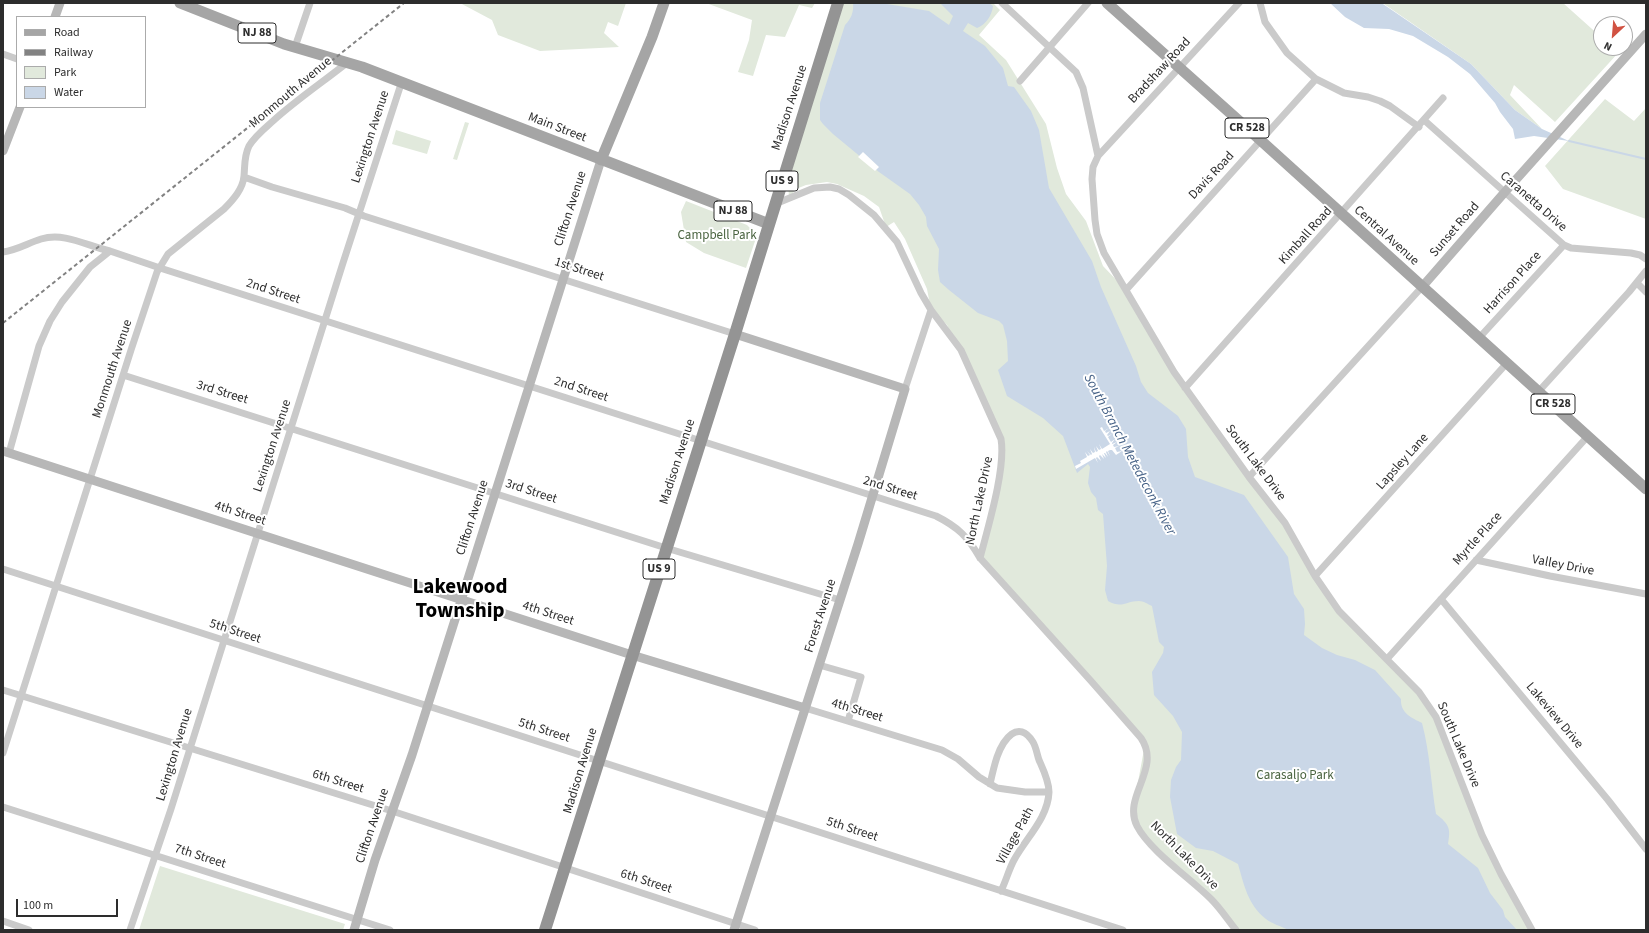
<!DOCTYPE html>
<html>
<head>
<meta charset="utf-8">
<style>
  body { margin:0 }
  #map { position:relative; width:1649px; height:933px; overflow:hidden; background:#fff; font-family:"Source Sans 3",sans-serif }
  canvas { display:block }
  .frame { position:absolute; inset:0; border:4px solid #2d2d2d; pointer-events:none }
  .legend { position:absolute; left:16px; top:16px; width:130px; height:92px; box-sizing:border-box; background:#fff; border:1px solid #ababab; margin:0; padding:5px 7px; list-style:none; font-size:12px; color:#2d2d2d }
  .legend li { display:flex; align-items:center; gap:8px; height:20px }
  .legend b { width:20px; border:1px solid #ababab }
  .north { position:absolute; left:1593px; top:16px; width:40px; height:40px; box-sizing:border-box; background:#fff; border:1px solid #ababab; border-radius:50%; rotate:206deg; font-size:11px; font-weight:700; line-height:16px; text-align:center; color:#2d2d2d }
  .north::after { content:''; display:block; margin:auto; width:14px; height:18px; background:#d15242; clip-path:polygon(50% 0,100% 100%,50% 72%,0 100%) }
  .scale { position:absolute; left:16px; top:899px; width:102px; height:18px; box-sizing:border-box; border:2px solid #2d2d2d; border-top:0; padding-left:5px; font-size:12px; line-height:14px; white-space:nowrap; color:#2d2d2d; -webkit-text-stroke:3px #fff; paint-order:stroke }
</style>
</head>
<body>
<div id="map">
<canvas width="1649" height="933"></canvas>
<div class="frame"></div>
<ul class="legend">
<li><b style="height:5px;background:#a5a5a5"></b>Road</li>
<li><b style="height:5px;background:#828282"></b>Railway</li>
<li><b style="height:11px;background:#e1e9dc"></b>Park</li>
<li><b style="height:11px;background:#cad7e7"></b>Water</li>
</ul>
<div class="north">N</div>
<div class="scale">100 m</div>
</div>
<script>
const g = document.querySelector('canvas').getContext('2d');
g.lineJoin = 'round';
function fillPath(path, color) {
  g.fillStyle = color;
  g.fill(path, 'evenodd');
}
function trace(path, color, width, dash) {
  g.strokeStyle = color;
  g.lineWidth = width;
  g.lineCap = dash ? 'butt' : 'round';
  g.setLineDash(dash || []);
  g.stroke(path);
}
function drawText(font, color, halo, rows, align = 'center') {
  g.font = font + ' "Source Sans 3",sans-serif';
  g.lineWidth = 4;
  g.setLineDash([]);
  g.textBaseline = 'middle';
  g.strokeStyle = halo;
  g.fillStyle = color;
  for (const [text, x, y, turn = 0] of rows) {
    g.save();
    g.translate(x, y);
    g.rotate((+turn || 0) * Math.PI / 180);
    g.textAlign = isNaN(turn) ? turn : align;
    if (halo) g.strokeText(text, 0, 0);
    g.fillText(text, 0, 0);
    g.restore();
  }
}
fillPath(new Path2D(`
  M460,3H626L618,26L608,22L604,33L619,47L540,51L498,35L492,20Z
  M706,3H815L812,8L799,5L785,37L766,35L753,76L738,72L749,40L752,20Z
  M841,3H993L1000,10L979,35L1006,60L1046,124L1057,168L1066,194L1086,221L1103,266L1126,290L1174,372L1285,523L1339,611L1427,702L1482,835L1532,930H1236L1215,904L1144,837L1133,809L1145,744L980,558L1003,450L947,325L931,310L927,289L905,239L894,222L886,227L879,207L864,196L837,184L827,182L806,185L796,189L789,198L788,180Z
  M1374,3H1563L1601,37V48H1614L1619,52L1555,122L1514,85L1510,95L1542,129L1515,110L1471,64L1384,4Z
  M1605,99L1634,121L1646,108V219L1563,189L1545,166Z
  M465,122L469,123L457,160L453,159Z
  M396,130L431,141L427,154L392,144Z
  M686,201L747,225L754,232L755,241L746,268L704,253L686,242L681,212Z
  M160,866L345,924L343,930H139Z`), '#e1e9dc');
fillPath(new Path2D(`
  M853,3H881L929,11L949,25L953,16L940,3H989L993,6C992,15 986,25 977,28L968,23L963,31L985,46L1003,68L1008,86L1014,87L1031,111L1039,130L1049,188L1092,261L1101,287L1136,366L1141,382L1148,393L1178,416L1186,429L1188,457L1195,477L1244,495L1288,557L1294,594L1304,609L1305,624L1304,635L1322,648L1337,655L1355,660L1375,670L1401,699C1400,713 1412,718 1422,723C1430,753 1431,784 1436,814C1449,824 1451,828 1448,844L1478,868L1490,893L1503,910L1505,917L1517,930H1288C1281,926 1272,924 1266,919C1248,905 1244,885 1238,864L1213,851L1196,848L1177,834L1170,797L1171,780L1176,767L1181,760L1182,732L1173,716L1154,695L1152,672L1163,653L1164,647L1159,642L1152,606C1148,604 1143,601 1139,601C1126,601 1122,609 1108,601L1105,590L1107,566L1103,514L1098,510L1096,498L1091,492L1088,483L1090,467L1088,464L1077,473L1063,436L1043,418L1007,396L998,370L1008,361L1007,341L1003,325L999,321L978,313L949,290L940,282L938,270L939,249L927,226L926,217L919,205L910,194L879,172L833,134L823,124L820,120V103L845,25C851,19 854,12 853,3Z
  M1330,3L1383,4L1471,64L1515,110L1542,129L1569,141L1534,136L1515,139L1513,129L1500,112L1495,103L1470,74L1448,57L1413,36L1389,29L1364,28L1345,17Z`), '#cad7e7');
fillPath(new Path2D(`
  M863,152L879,167L875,171L858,157Z
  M1102,427L1104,431L1109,428L1105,431L1106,433L1110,431L1107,435L1108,436L1112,434L1108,437L1111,442L1115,439L1112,443V444L1117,442L1113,445L1114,447L1119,446L1115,448L1117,452L1122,451L1116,455L1112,450H1110L1108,451L1110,456L1107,451L1106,452L1108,457L1105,453H1104L1106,458L1102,454L1104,459L1100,455L1099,456L1101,461L1097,457L1096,458L1098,463L1095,458L1076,469L1075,466L1081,463L1080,461L1087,457L1085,452L1088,456L1090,455L1087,451L1091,455L1092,454L1090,449L1093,453L1095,452L1094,447L1096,452L1098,451L1096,446L1099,450L1101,449L1099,444L1102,449L1110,444L1100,428Z`), '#fff');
trace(new Path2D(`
  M1569,141L1646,159`), '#cad7e7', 2);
trace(new Path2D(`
  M1002,3L1076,72L1083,88L1098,156L1093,167L1092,179L1095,220L1097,234L1104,253L1174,372L1249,477L1285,523L1315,576L1339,611L1419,692L1436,717L1482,835L1501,874L1532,930
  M1260,3L1265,22L1287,53L1316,79L1344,93L1368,97L1380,101L1390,106L1419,127
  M295,47L310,3
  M3,54L17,59
  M1020,81L1088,3
  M1424,120L1564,245L1571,248L1631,253L1640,255L1646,259
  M1098,156L1239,3
  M244,177L272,187L345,208L364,216L735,334
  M775,204L814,188L830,187L839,189L849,195L874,215L897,242L921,293L931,310L961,350L1001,439C1006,468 988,527 980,558
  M3,252C17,250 28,243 41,239C65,232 87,246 110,251
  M1637,283L1646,292
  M1126,290L1316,79
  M1479,338L1564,245
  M123,375L666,548L840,600
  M1185,388L1443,98
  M905,389L931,310
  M1539,391L1629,292L1646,271
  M9,453L39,346L50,321L62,302L90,267L110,251L160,268L936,516C958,527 968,537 980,558L1091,681L1141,738C1162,769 1122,796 1137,826C1150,851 1190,878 1211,899C1220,908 1228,920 1236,930
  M1249,477L1422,287
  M1476,560L1550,576L1646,594
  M3,569L1123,930
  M1315,576L1507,363
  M1441,599L1608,800L1646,849
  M1387,659L1588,436
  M819,665L861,677L848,721
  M3,690L392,811L755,930
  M805,708L942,750L958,759L979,777L997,788L1025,792H1049
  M3,753L131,350L157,272L168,254L224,209C233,200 243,189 244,176C245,165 244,156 249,146C255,136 264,129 273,121C296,100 323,82 348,62
  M990,784C992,775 994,766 997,757C1003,740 1018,718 1033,742C1036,747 1037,754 1039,760C1043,769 1049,781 1049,792C1048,818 1026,838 1014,860C1009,869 1006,881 1001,891
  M3,807L390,930
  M3,921L29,930
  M130,930L171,809L342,266L401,84`), '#cacaca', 7);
trace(new Path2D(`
  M55,17L60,3
  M3,151L20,107
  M1422,287L1504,193L1646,34
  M3,451L632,655L805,708
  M354,930L375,860L412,755L601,160
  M734,930L858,544L905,389L735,334`), '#b7b7b7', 9);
trace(new Path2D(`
  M180,3L284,44L362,67L769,224
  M1107,3L1247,128L1646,489
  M601,160L652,37L664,3`), '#a5a5a5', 11);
trace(new Path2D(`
  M545,930L735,334L838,3`), '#949494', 12);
trace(new Path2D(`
  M3,323L404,3`), '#828282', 2, [4, 3]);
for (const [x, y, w] of [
  [257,33,38],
  [1247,128,44],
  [782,181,32],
  [733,211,38],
  [1553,404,44],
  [659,569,32]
]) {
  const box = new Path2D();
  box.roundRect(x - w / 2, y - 10, w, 20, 3);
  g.fillStyle = '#fff';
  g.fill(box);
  trace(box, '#2d2d2d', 1);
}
drawText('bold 12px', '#2d2d2d', null, [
  ["NJ 88",257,33],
  ["CR 528",1247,128],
  ["US 9",782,181],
  ["NJ 88",733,211],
  ["CR 528",1553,404],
  ["US 9",659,569]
]);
drawText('13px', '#2d2d2d', '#fff', [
  ["Bradshaw Road",1160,71,-47],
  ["Monmouth Avenue",291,93,-40],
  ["Madison Avenue",790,108,-72],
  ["Main Street",557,128,21],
  ["Lexington Avenue",371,137,-72],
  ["Davis Road",1212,176,-47],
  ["Caranetta Drive",1533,202,41],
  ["Clifton Avenue",571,209,-72],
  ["Sunset Road",1455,230,-49],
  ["Kimball Road",1306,236,-48],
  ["Central Avenue",1386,236,42],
  ["1st Street",579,270,18],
  ["Harrison Place",1513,283,-48],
  ["2nd Street",273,292,18],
  ["Monmouth Avenue",113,369,-72],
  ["2nd Street",581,390,18],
  ["3rd Street",222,393,17],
  ["Lexington Avenue",273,446,-72],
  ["Madison Avenue",678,462,-72],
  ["Lapsley Lane",1403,462,-48],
  ["South Lake Drive",1255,463,53],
  ["2nd Street",890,489,17],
  ["3rd Street",531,492,18],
  ["North Lake Drive",980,501,-78],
  ["4th Street",240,514,18],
  ["Clifton Avenue",473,518,-72],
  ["Myrtle Place",1478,539,-48],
  ["Valley Drive",1563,566,11],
  ["4th Street",548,614,18],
  ["Forest Avenue",821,616,-72],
  ["5th Street",235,632,18],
  ["4th Street",857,711,17],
  ["Lakeview Drive",1554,716,50],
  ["5th Street",544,731,18],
  ["South Lake Drive",1458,745,67],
  ["Lexington Avenue",175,755,-73],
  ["Madison Avenue",581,771,-73],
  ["6th Street",338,782,17],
  ["Clifton Avenue",373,826,-71],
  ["5th Street",852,830,18],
  ["Village Path",1016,836,-61],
  ["North Lake Drive",1184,856,45],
  ["7th Street",200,857,18],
  ["6th Street",646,882,18]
]);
drawText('13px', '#4a6440', '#fff', [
  ["Campbell Park",717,236],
  ["Carasaljo Park",1295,776]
]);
drawText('italic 14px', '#456186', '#fff', [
  ["South Branch Metedeconk River",1129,455,62]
]);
drawText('bold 21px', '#000', '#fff', [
  ["Lakewood",460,588],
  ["Township",460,612]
]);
</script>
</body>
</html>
